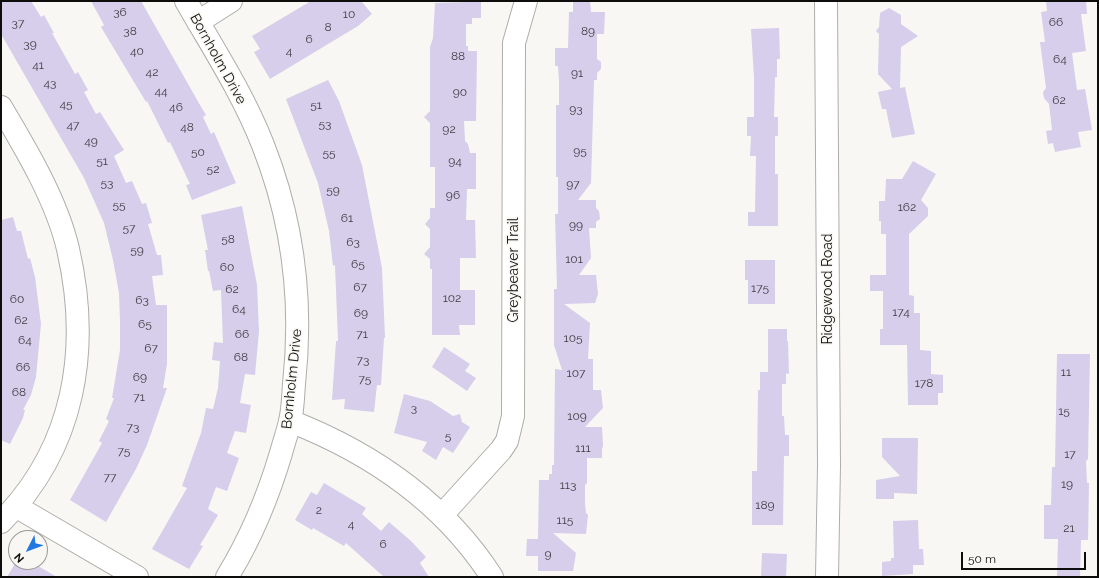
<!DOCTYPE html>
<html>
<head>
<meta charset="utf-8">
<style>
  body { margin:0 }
  #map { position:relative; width:1099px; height:578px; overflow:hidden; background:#f8f7f3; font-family:Raleway,sans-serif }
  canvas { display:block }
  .frame { position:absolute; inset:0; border:2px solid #0d0d0b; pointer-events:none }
  .north { position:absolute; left:8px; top:530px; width:40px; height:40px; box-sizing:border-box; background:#f8f7f3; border:1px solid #9a9996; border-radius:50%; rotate:228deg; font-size:11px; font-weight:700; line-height:16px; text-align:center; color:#0d0d0b }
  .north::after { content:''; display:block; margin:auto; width:14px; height:18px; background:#2277e1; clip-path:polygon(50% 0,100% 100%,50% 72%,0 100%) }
  .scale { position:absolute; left:961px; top:552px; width:125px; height:18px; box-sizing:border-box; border:2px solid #0d0d0b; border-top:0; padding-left:5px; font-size:12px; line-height:14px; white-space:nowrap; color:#0d0d0b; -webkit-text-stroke:3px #f8f7f3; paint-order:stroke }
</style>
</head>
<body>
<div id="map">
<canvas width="1099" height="578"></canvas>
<div class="frame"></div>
<div class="north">N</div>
<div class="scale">50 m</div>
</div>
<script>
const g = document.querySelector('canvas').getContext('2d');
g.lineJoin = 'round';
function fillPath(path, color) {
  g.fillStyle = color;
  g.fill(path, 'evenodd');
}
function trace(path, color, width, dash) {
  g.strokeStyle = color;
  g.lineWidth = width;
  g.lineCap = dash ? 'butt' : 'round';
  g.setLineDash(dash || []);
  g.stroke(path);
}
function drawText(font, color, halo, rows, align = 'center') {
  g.font = font + ' Raleway,sans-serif';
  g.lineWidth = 3;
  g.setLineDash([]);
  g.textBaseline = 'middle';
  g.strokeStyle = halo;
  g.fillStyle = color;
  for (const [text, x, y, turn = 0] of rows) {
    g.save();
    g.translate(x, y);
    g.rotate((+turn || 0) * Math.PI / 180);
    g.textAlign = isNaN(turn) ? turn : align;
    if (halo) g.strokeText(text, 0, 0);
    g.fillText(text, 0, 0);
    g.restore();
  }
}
fillPath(new Path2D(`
  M1,1H31L41,17L44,15L54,33H52L75,74L78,72L88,90L84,92L96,114L100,112L124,150L114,156L126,183L132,181L142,204L146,203L152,223L148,224L157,255H161L163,275L152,276L156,305H167V364L163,388H167L147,445L136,469L106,522L70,500L102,443L99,441L109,421L106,419L114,398H112L120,350V322L119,293L113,260L104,223L84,178L1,34Z
  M91,1H141L200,105L206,115L203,117L211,134L214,132L236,183L192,200L186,185L190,184L170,142L168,143L147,101L146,102L101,27L104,25Z
  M311,1H361L372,14L358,26L270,79L254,52L260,49L252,36Z
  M573,1H590L591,12H605L604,34H597V59L601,62V69L597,73V80H594L591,183L578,200H596V208L599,211L600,219L596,222V228H589L591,258L579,275H596L598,294L595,303L564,304L590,323L588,359H593V390H601L603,408L585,427H602L603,446L602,449V458H587V483L585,485V503L586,513L588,515L586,534L553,533L576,553L573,571H538V556H526L527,539H538L539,480H549V474H552V465H554L555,369L562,370L554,345V289H557L555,214H558V177H556V105H559V80L558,66H555V48H568L569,12H573Z
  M1046,1H1086L1087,14H1081L1086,51L1072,53L1077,90L1085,89L1092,130L1078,132L1081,147L1055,152L1053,143L1048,144L1046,131L1052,130L1051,121L1049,104L1044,98L1043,92L1046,88L1040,42H1045L1041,12L1047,11Z
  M465,2H481V18H472V24H466V46H468V51H477L476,121H464L465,141L468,144L470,153H476V189H467L466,220H475L476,258H460V290H475V325H459L460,335H432V269H430V259L424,254L430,247V229L425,224L430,218V208H435V167H430V123L424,117L430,111V47L433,38L435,3Z
  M889,8L901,15V24L918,36L901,47L900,88L905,87L915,134L892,138L886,109H882L878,92L892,89L878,74L879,34L876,31L879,27L880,13Z
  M779,28L780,59H777V77H775L774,117H778V136H775V174H778V226H748V212H755L756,156H750L751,136H747V117H754V78L751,29Z
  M328,80L339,101L362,165L382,268L385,338H384L381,385H377L374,412L344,409L345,399L332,400L336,341H338L335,265L333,266L329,231L318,183L286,99Z
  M913,161L936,174L921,200L928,208V216L909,234V295L914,296V313H920V350L931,351V374L943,375V393H938V405H908L907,345H880V329H883V291H870V275H886V234H881V221H879V201H885L886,179H902Z
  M242,206L257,285L259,331L255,375L245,374L240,403L251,405L249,416L246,433L235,431L227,453L239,458L227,491L216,487L208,509L218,515L200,545L203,546L189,569L152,549L187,488L182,486L201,433L206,408L213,409L218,388L220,361L212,360L214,342L223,343L221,290L213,291L209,271H208L205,250H208L201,215Z
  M13,217L17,231H21L28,259L30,258L35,277L41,324L36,377L31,395L23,410H25L23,418L10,444L1,440V220Z
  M745,260H775V304H748V280H745Z
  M768,329H787V341H788L789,374L786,373V384H782V416H784L785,435H789V456H784L783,525H752V471H757L758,390H760V372H768Z
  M444,347L470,364L465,371L476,378L467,391L432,367Z
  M1057,354H1090L1088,459L1086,461L1087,483H1089L1088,540H1081L1080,577H1057L1058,539H1044V505H1051L1052,467H1055Z
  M404,394L430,401L453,416L460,414L462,422L470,427L453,453L443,447L436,460L422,451L427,442L394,433Z
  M882,438H918L917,494L894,493V499H876V480L900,476L882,457Z
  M324,483L366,508L362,514L381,531L389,522L411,541L426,557L420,563L429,577H384L346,543L344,546L313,528L312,530L295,520L311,492L317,495Z
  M918,520L919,549H923L924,565H913V574L882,576V562L891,561V558H894L893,521Z
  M762,553L787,554L786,577H761Z
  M16,562H31L57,577H7Z`), '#d6ceeb');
const minor = new Path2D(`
  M186,1C213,48 243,94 263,145C293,221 303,302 294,384C293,396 293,409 290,421C288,431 284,442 281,453C268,497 251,538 227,577
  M826,1L829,465L827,577
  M198,22L231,1
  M1,107C26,149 57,201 68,249C91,349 75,448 1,522
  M290,421C372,453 444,503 492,577
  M17,507L137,577
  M442,515L501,450L507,441L513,416L514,43L526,1`);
trace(minor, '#afadaa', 24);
trace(minor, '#fff', 22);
drawText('12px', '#3f3d43', null, [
  ["36",120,12],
  ["10",349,14],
  ["66",1056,22],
  ["37",18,23],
  ["8",328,27],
  ["38",130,31],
  ["89",588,31],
  ["6",309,39],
  ["39",30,44],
  ["40",137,51],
  ["4",289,51],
  ["88",458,56],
  ["64",1060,59],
  ["41",38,65],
  ["42",152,72],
  ["91",577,73],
  ["43",50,83],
  ["44",161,91],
  ["90",460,92],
  ["62",1059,100],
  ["45",66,104],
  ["51",316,105],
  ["46",176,107],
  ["93",576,109],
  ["53",325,124],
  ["47",73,125],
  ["48",187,127],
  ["92",449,129],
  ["49",91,141],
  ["95",580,151],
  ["50",198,152],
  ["55",329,153],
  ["51",102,161],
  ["94",455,161],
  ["52",213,169],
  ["53",107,183],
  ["97",573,184],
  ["59",333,190],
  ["96",453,195],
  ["55",119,205],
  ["162",907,207],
  ["61",347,218],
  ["99",576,225],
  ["57",129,228],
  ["58",228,239],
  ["63",353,242],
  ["59",137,250],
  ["101",574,259],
  ["65",358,264],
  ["60",227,267],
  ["67",360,287],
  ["175",760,288],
  ["62",232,289],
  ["102",452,298],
  ["60",17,299],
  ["63",142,300],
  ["64",239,309],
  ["174",901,312],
  ["69",361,313],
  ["62",21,320],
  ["65",145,324],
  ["66",242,334],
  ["71",362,334],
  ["105",573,338],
  ["64",25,340],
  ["67",151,348],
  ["68",241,357],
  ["73",363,360],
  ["66",23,367],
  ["11",1066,372],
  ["107",576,373],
  ["69",140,377],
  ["75",365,379],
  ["178",924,383],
  ["68",19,392],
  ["71",139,397],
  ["3",414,408],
  ["15",1064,411],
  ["109",577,416],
  ["73",133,427],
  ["5",448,436],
  ["111",583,448],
  ["75",124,451],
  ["17",1070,454],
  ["77",110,477],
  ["19",1067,484],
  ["113",568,485],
  ["189",765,505],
  ["2",319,510],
  ["115",565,520],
  ["4",351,524],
  ["21",1069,528],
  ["6",383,544],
  ["9",548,554]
]);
drawText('14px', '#0d0d0b', '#f8f7f3', [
  ["Bornholm Drive",218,59,61],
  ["Greybeaver Trail",514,270,-90],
  ["Ridgewood Road",828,289,-90],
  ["Bornholm Drive",292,379,-84]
]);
</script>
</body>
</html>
